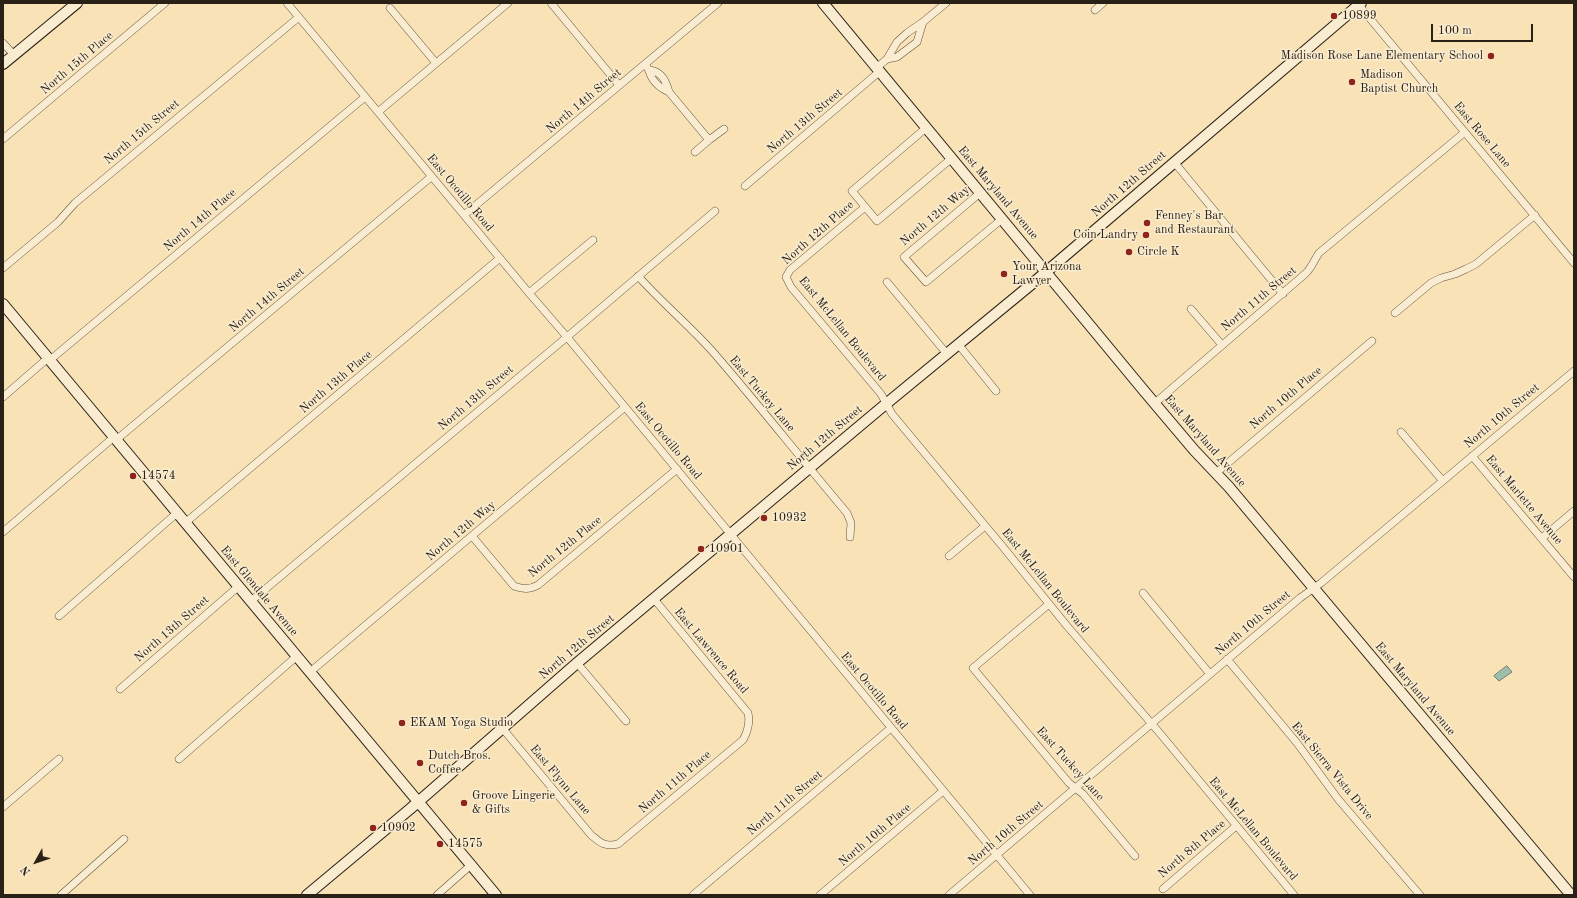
<!DOCTYPE html>
<html>
<head>
<meta charset="utf-8">
<style>
  body { margin:0 }
  #map { position:relative; width:1577px; height:898px; overflow:hidden; background:#f8e2b6; font-family:"Old Standard TT",serif }
  canvas { display:block }
  .frame { position:absolute; inset:0; border:4px solid #2a2116; pointer-events:none }
  .north { position:absolute; left:16px; top:842px; width:40px; height:40px; -webkit-text-stroke:3px #faecd0; paint-order:stroke; rotate:230deg; font-size:11px; font-weight:700; line-height:16px; text-align:center; color:#2a2116 }
  .north::after { content:''; display:block; margin:auto; width:14px; height:18px; background:#2a2116; clip-path:polygon(50% 0,100% 100%,50% 72%,0 100%) }
  .scale { position:absolute; left:1431px; top:24px; width:102px; height:18px; box-sizing:border-box; border:2px solid #2a2116; border-top:0; padding-left:5px; font-size:12px; line-height:14px; white-space:nowrap; color:#2a2116; -webkit-text-stroke:3px #faecd0; paint-order:stroke }
</style>
</head>
<body>
<div id="map">
<canvas width="1577" height="898"></canvas>
<div class="frame"></div>
<div class="north">N</div>
<div class="scale">100 m</div>
</div>
<script>
const g = document.querySelector('canvas').getContext('2d');
g.lineJoin = 'round';
function fillPath(path, color) {
  g.fillStyle = color;
  g.fill(path, 'evenodd');
}
function trace(path, color, width, dash) {
  g.strokeStyle = color;
  g.lineWidth = width;
  g.lineCap = dash ? 'butt' : 'round';
  g.setLineDash(dash || []);
  g.stroke(path);
}
function drawText(font, color, halo, rows, align = 'center') {
  g.font = font + ' "Old Standard TT",serif';
  g.lineWidth = 3;
  g.setLineDash([]);
  g.textBaseline = 'middle';
  g.strokeStyle = halo;
  g.fillStyle = color;
  for (const [text, x, y, turn = 0] of rows) {
    g.save();
    g.translate(x, y);
    g.rotate((+turn || 0) * Math.PI / 180);
    g.textAlign = isNaN(turn) ? turn : align;
    if (halo) g.strokeText(text, 0, 0);
    g.fillText(text, 0, 0);
    g.restore();
  }
}
const water = new Path2D(`
  M1507,666L1512,672L1499,681L1494,676Z`);
fillPath(water, '#9dbeab');
trace(water, '#6f7f6f', 1);
const street = new Path2D(`
  M287,3L529,293L567,337L1030,895
  M551,3L619,85
  M1357,3L1574,263
  M390,8L436,63
  M1095,10L1103,3
  M3,43L14,55
  M887,59L897,57L917,42L923,22
  M645,64C649,68 649,73 652,78C656,85 662,89 669,92C666,81 662,72 650,70
  M876,68L887,59L897,42L907,33L923,22L946,3
  M669,92L709,140L695,152
  M378,112L508,3
  M926,128L852,191L877,221L952,158
  M3,139L165,3
  M709,140L724,129
  M1174,162L1283,294
  M745,186L879,72
  M980,193L904,257L926,282L1002,219
  M865,207L790,270L786,277L791,287L881,394L892,414L1003,547L1067,626L1158,731L1294,895
  M464,215L718,3
  M3,268L58,222L75,203L299,17
  M638,276C662,303 689,325 713,352C759,405 802,460 847,513L851,523L850,537
  M887,282L947,354
  M529,293L593,240
  M1191,309L1222,345
  M1395,313L1431,283L1441,278L1455,274L1466,269L1476,264L1535,215
  M958,344L996,391
  M50,360L365,97
  M3,397L48,358
  M1155,403L1305,274C1312,268 1314,260 1319,253L1465,132
  M1401,432L1442,480
  M116,440L431,177
  M1472,456L1574,577
  M1216,473L1372,341
  M185,523L500,258
  M3,532L114,437
  M472,536L514,586C523,589 529,590 538,585L677,469
  M1542,538L1574,511
  M949,556L985,526
  M1143,593L1210,674
  M251,601L567,337L715,211
  M1049,604L973,668L1069,783L1083,794L1135,856
  M59,616L177,513
  M1227,659L1297,743L1338,799L1420,895
  M577,663L626,721
  M310,672L625,407
  M120,689L239,586
  M503,729L591,835C601,843 604,847 618,844L743,740C748,731 750,722 748,713L654,599
  M179,759L297,656
  M3,807L59,759
  M1163,889L1236,826
  M61,895L124,839
  M437,895L471,865
  M693,895L891,728
  M820,895L943,791
  M949,895L1300,598L1321,583L1574,371`);
const secondary = new Path2D(`
  M823,3L1145,392L1194,450L1229,487L1571,895
  M3,64L77,3
  M3,304L496,895
  M307,895L410,809L577,663L881,408L1039,278L1361,3`);
trace(street, '#5e513e', 8);
trace(secondary, '#2a2116', 12);
trace(street, '#faecd0', 7);
trace(secondary, '#faecd0', 10);
for (const [x, y, r, color] of [
  [1334,16,4,"#8f2418"],
  [1491,56,4,"#8f2418"],
  [1352,82,4,"#8f2418"],
  [1147,223,4,"#8f2418"],
  [1146,235,4,"#8f2418"],
  [1129,252,4,"#8f2418"],
  [1004,274,4,"#8f2418"],
  [133,476,4,"#8f2418"],
  [764,518,4,"#8f2418"],
  [701,549,4,"#8f2418"],
  [402,723,4,"#8f2418"],
  [420,763,4,"#8f2418"],
  [464,803,4,"#8f2418"],
  [373,828,4,"#8f2418"],
  [440,844,4,"#8f2418"]
]) {
  const dot = new Path2D();
  dot.arc(x, y, r, 0, 2 * Math.PI);
  g.fillStyle = color;
  g.fill(dot);
  trace(dot, '#faecd0', 1.5);
}
drawText('12px', '#2a2116', '#faecd0', [
  ["10899",1342,16],
  ["Madison Rose Lane Elementary School",1483,56,"right"],
  ["Madison",1360,75],
  ["Baptist Church",1360,89],
  ["Fenney's Bar",1155,216],
  ["and Restaurant",1155,230],
  ["Coin Landry",1138,235,"right"],
  ["Circle K",1137,252],
  ["Your Arizona",1012,267],
  ["Lawyer",1012,281],
  ["14574",141,476],
  ["10932",772,518],
  ["10901",709,549],
  ["EKAM Yoga Studio",410,723],
  ["Dutch Bros.",428,756],
  ["Coffee",428,770],
  ["Groove Lingerie",472,796],
  ["& Gifts",472,810],
  ["10902",381,828],
  ["14575",448,844]
], 'left');
drawText('12px', '#2a2116', '#faecd0', [
  ["North 15th Place",77,63,-40],
  ["North 14th Street",584,101,-40],
  ["North 13th Street",805,121,-40],
  ["North 15th Street",142,132,-40],
  ["East Rose Lane",1482,135,50],
  ["North 12th Street",1129,184,-41],
  ["East Ocotillo Road",460,193,50],
  ["East Maryland Avenue",998,193,50],
  ["North 12th Way",935,216,-40],
  ["North 14th Place",200,220,-40],
  ["North 12th Place",818,233,-41],
  ["North 11th Street",1259,299,-40],
  ["North 14th Street",267,300,-40],
  ["East McLellan Boulevard",842,329,51],
  ["North 13th Place",336,382,-40],
  ["East Tuckey Lane",762,394,50],
  ["North 13th Street",476,398,-40],
  ["North 10th Place",1286,398,-40],
  ["North 10th Street",1502,416,-40],
  ["North 12th Street",825,438,-40],
  ["East Ocotillo Road",668,441,50],
  ["East Maryland Avenue",1205,441,49],
  ["East Marlette Avenue",1524,500,50],
  ["North 12th Way",461,531,-40],
  ["North 12th Place",565,547,-39],
  ["East McLellan Boulevard",1045,581,51],
  ["East Glendale Avenue",259,591,50],
  ["North 10th Street",1253,623,-40],
  ["North 13th Street",172,629,-41],
  ["North 12th Street",577,647,-40],
  ["East Lawrence Road",711,651,50],
  ["East Maryland Avenue",1415,689,50],
  ["East Ocotillo Road",874,691,50],
  ["East Tuckey Lane",1070,764,48],
  ["East Sierra Vista Drive",1332,771,51],
  ["East Flynn Lane",560,780,50],
  ["North 11th Place",675,782,-40],
  ["North 11th Street",785,803,-40],
  ["East McLellan Boulevard",1253,829,50],
  ["North 10th Street",1006,833,-40],
  ["North 10th Place",875,835,-40],
  ["North 8th Place",1192,849,-40]
]);
</script>
</body>
</html>
